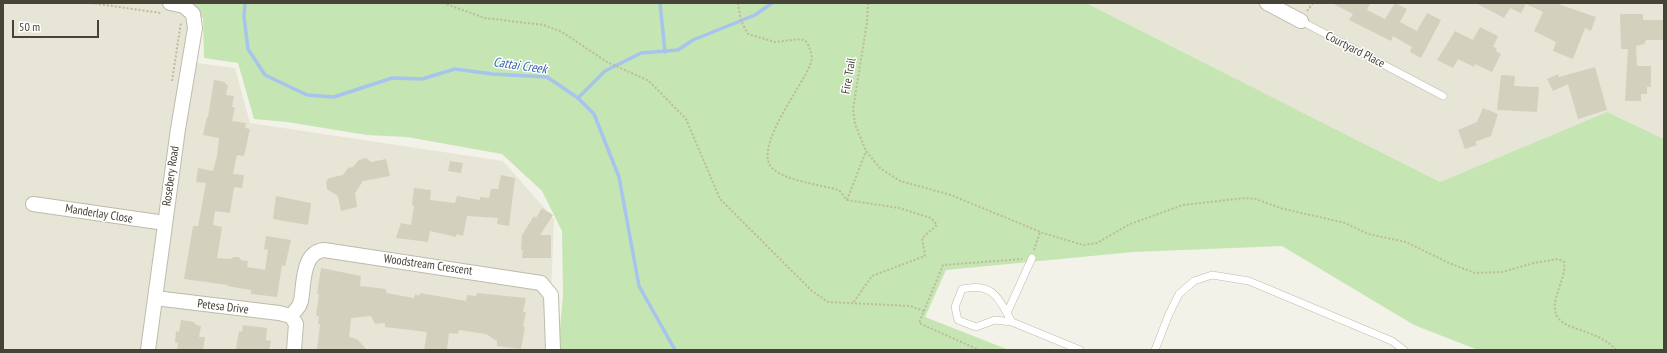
<!DOCTYPE html>
<html>
<head>
<meta charset="utf-8">
<style>
  body { margin:0 }
  #map { position:relative; width:1667px; height:353px; overflow:hidden; background:#f3f2e8; font-family:"PT Sans Narrow",sans-serif }
  canvas { display:block }
  .frame { position:absolute; inset:0; border:4px solid #464337; pointer-events:none }
  .scale { position:absolute; left:12px; top:20px; width:87px; height:18px; box-sizing:border-box; border:2px solid #464337; border-top:0; padding-left:5px; font-size:12px; line-height:14px; white-space:nowrap; color:#464337; -webkit-text-stroke:3px #fff; paint-order:stroke }
</style>
</head>
<body>
<div id="map">
<canvas width="1667" height="353"></canvas>
<div class="frame"></div>
<div class="scale">50 m</div>
</div>
<script>
const g = document.querySelector('canvas').getContext('2d');
g.lineJoin = 'round';
function fillPath(path, color) {
  g.fillStyle = color;
  g.fill(path, 'evenodd');
}
function trace(path, color, width, dash) {
  g.strokeStyle = color;
  g.lineWidth = width;
  g.lineCap = dash ? 'butt' : 'round';
  g.setLineDash(dash || []);
  g.stroke(path);
}
function drawText(font, color, halo, rows, align = 'center') {
  g.font = font + ' "PT Sans Narrow",sans-serif';
  g.lineWidth = 3;
  g.setLineDash([]);
  g.textBaseline = 'middle';
  g.strokeStyle = halo;
  g.fillStyle = color;
  for (const [text, x, y, turn = 0] of rows) {
    g.save();
    g.translate(x, y);
    g.rotate((+turn || 0) * Math.PI / 180);
    g.textAlign = isNaN(turn) ? turn : align;
    if (halo) g.strokeText(text, 0, 0);
    g.fillText(text, 0, 0);
    g.restore();
  }
}
fillPath(new Path2D(`
  M3,3H170L193,14L189,62L235,68L250,123L503,161L554,219L551,295L553,350H3Z
  M1086,3H1664V139L1607,112L1440,182Z`), '#e7e5d6');
fillPath(new Path2D(`
  M187,3H1086L1440,182L1607,112L1664,139V350H1478L1414,325L1282,246L1133,252L946,270L925,317L1009,350H558L563,295L562,231L542,191L502,154L407,137L367,135L287,122L254,119L238,63L204,58L203,18Z`), '#c5e5b3');
trace(new Path2D(`
  M245,3L244,17L248,49L265,75L307,95L334,97L392,78L422,79L455,69L492,74L547,77L578,98L594,114L619,177L639,286L675,350
  M660,3L665,52
  M578,98L605,71L641,53L678,50L693,40L755,15L772,3`), '#a7c4ed', 3.5);
fillPath(new Path2D(`
  M1332,3H1370L1367,10L1385,19L1395,3L1407,9L1400,22L1417,31L1427,13L1441,20L1421,58L1410,52L1412,47L1393,36L1391,41L1349,20L1353,14Z
  M1476,3H1555L1596,17L1591,31L1585,28L1573,59L1553,51L1556,42L1534,31L1543,12L1526,4L1521,13L1510,8L1504,18Z
  M1620,14H1643V20H1664V40H1646L1644,44L1636,46L1637,66H1651V87H1647V94H1641V101H1625L1628,49H1621Z
  M1480,27L1498,36L1493,47L1497,48L1496,51L1501,54L1492,72L1475,64L1474,67L1458,59L1453,68L1437,60L1455,31L1473,40Z
  M1595,67L1607,110L1578,119L1568,84L1553,91L1547,79L1558,74L1559,77Z
  M1501,75L1515,76L1514,86L1539,87L1537,112L1497,110Z
  M214,80L225,82V84L228,85L226,95L234,96L232,107H235L232,121L246,123L245,128L250,129L244,156L237,155L233,174L244,175L242,188L234,187L230,213L215,211L213,225L222,227L217,258L231,259L234,257H239L241,260L248,261L247,267L265,270L268,250L264,249L266,236L291,240L285,266L282,265L277,297L251,294V290L227,286L228,285L184,279L193,226H198L206,183L196,182L198,168L213,171L217,156L219,138L203,135L207,117H208Z
  M1483,108L1498,114L1491,136L1475,142L1477,145L1465,149L1458,130L1477,122Z
  M366,158L371,162L386,159L390,176L363,181L355,193L357,207L341,211L338,196L327,189L326,182L329,178L343,175L348,168L353,167L359,160Z
  M450,161L463,163L461,173L448,171Z
  M501,175L515,178L509,226L497,224L498,218L467,216L463,236L457,234L456,237L430,231L428,242L396,238L401,223L411,225L414,206L412,205L414,188L431,190L430,200L455,203L457,196L480,200V197L489,198L491,189H498Z
  M276,196L311,203L308,225L273,219Z
  M542,208L553,215L540,235H551V258H522L523,250H521L522,235L534,216L536,218Z
  M321,268L361,276L360,286L386,289V293L414,298L415,294L419,296L420,293L466,301L467,295L476,296L477,293L526,298L523,312H526L523,326L525,327L521,349L497,346V341L486,334L459,330L458,334L449,333L447,350H424L427,332L385,327V323L375,324L371,316L351,318L349,337L357,339L367,350H317L320,324H318L319,316H316L319,294H317Z
  M181,320L194,322L196,325L201,326L199,337H205L203,350H177L178,343L175,342L176,331L179,332Z
  M243,325L267,328L266,340L271,341L269,350L236,349L239,331L242,332Z`), '#d4d0be');
const lane = new Path2D(`
  M1301,21L1443,96
  M1007,313L1032,258
  M1012,322C998,298 994,282 962,289L955,307L958,320L976,327L995,320L1012,322L1080,350
  M1155,350L1169,314L1179,294L1194,281L1212,275L1249,281L1392,341L1404,350`);
const street = new Path2D(`
  M1267,3L1301,21
  M33,204L165,223
  M155,298L279,313L291,316
  M291,316L299,306L301,301C304,284 302,252 324,250L541,283L551,295L553,350
  M291,316L296,324L294,350
  M148,350L178,129L195,28L193,14L184,6L170,3`);
trace(lane, '#bebbab', 8);
trace(street, '#bebbab', 16);
trace(new Path2D(`
  M91,3L161,13
  M443,3L485,18L544,25L562,32L607,62L649,81L686,119L720,199L812,291L828,302L910,306L924,311L919,323L979,350
  M738,3L741,21L748,34L775,42L801,39L807,42C810,50 814,57 810,65C803,85 751,150 773,169C787,181 821,185 839,190L847,200L899,208L931,218L937,225L922,238L925,256L872,276L853,303
  M868,3L867,22L853,109L855,124L866,151L880,168L900,181L951,195L1043,233L1083,245L1097,243L1130,224L1183,205L1245,198L1256,199L1280,208L1345,223L1368,234L1406,242L1449,263L1475,273L1502,272L1534,263L1558,259L1564,262C1568,284 1536,314 1572,327C1588,333 1605,337 1616,350
  M1307,11L1313,3
  M172,81L181,22
  M847,200L866,151
  M1034,250L1040,232
  M924,311L943,265L1022,259`), '#bfb99d', 2, [2, 2]);
trace(lane, '#fff', 7);
trace(street, '#fff', 14);
drawText('12px', '#464337', '#fff', [
  ["Courtyard Place",1355,50,27],
  ["Fire Trail",849,76,-80],
  ["Rosebery Road",171,176,-82],
  ["Manderlay Close",99,214,9],
  ["Woodstream Crescent",428,265,8],
  ["Petesa Drive",223,307,7]
]);
drawText('italic 13px', '#3564ad', '#fff', [
  ["Cattai Creek",520,66,8]
]);
</script>
</body>
</html>
